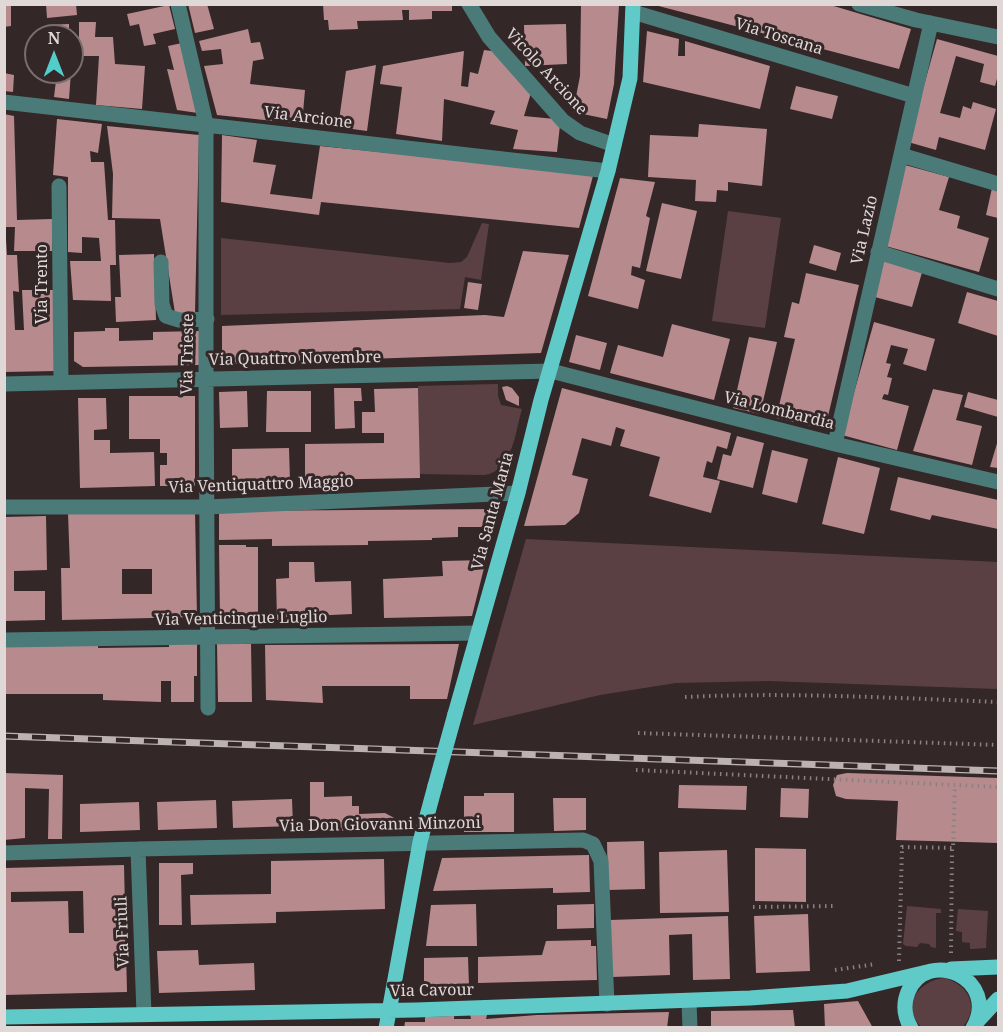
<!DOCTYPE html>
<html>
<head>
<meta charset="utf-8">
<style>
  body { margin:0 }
  #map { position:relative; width:1003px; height:1032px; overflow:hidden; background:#342728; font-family:"Noto Serif",serif }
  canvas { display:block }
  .frame { position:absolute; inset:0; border:6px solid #e0d7d7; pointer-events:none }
  .north { position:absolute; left:24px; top:24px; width:60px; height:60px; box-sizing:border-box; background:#342728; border:2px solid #796d6e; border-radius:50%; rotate:0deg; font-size:16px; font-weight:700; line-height:24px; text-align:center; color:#e0d7d7 }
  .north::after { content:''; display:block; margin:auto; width:21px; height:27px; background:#53cdcb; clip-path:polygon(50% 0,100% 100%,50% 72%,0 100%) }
</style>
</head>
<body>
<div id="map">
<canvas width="1003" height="1032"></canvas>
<div class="frame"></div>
<div class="north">N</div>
</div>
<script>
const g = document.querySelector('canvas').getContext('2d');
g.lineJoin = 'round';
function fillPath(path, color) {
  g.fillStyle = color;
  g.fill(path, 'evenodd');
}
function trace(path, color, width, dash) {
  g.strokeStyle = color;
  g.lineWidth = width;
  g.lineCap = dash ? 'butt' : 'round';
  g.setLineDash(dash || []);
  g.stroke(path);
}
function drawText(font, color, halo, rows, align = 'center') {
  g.font = font + ' "Noto Serif",serif';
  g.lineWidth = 6;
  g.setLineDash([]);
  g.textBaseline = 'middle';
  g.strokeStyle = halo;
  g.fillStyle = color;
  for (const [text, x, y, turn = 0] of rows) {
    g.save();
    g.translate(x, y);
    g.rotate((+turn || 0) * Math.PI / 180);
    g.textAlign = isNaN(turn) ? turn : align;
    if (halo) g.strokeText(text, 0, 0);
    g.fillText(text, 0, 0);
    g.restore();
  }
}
fillPath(new Path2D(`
  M728,211L781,218L765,328L712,321Z
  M482,223L489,224L481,280L465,277L460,309L221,315V238L450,263L461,262L467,257Z
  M498,384V396L501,405L522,409C515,432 513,470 485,475L419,474L418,386Z
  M526,539L998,562V689L768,681L676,683L600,695L473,725Z
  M907,906L941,909V913H936V948L931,947L929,944L920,943L917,947L906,946L903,944Z
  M958,909L988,911L986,948L970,949V943L962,942V932L956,931Z
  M944,978C968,984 981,1007 962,1028L921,1027C900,1006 918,981 944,978Z`), '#5b4043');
fillPath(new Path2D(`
  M4,4H11V26L4,27Z
  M46,4H76L77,15L47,18Z
  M188,4H207L214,29L195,33Z
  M323,4H452V11H432V19L409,20V10H402L403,20L357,21L358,29L329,30L328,20H324Z
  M581,4L619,5L614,84L607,119L573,112L580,76Z
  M651,4H775L782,6L783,4H827L911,29L899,69Z
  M169,5L175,29L153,34L156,44L144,46L139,24L130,26L127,14Z
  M79,22H96L95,37H113L115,64L145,66L142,109L96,105L99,56H79Z
  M69,24V36H47L46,25Z
  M566,24L567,64L525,66L524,25Z
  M248,29L251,43L260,42L264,59L253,61L250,84L305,90L302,124L217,115L204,66L223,64L221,49L202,51L199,41Z
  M647,31L679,39L678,56H685V41L770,66L760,109L643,82Z
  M937,39L998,56V75L995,86L980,82L984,64L956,56L940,113L960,118L963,106L971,109L973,102L996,109L985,150L939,137L936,150L908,142Z
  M182,43L198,113L177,110L167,69L174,70L168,46Z
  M484,50L492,51L531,93L524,116L555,119L560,125L557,152L513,149L518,130L490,124L495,111L444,99L442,141L396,134L402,87L380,84L383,66L464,51L461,86L468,87L470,72L478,74Z
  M376,65L367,131L338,127L346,71Z
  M57,72H71L69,99L54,97Z
  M4,73L14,75L13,92L4,91Z
  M796,86L838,96L832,119L790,109Z
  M4,114L14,116L17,220L52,219V251H14L15,227H4Z
  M57,119L102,124L98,153L90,151L91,162H104L108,220H115L116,265H110L111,301L73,300L70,261H101L99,238L82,237V253L68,252V177L53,175Z
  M699,124L767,129L762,186L728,182V191L717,190L716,202L695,201L696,180L648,177L650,135L698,137Z
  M107,126L199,135L195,313H175L160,219L112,218L113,174Z
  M222,135L257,140L253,162L276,165L270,194L312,199L320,146L566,171L593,176L579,228L321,202L319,215L221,202Z
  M905,165L949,177L939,210L960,216L957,228L989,238L979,272L882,245Z
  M620,178L655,182L646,216L650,218L640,268L632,266L631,275L645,280L638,309L588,296Z
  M992,188L998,190V218L986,215Z
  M662,203L697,211L681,279L646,271Z
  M4,239H6L7,255H17L19,292L13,291L15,330H24L22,290H53L56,371L4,372Z
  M814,245L841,253L836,271L809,263Z
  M523,251L569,255L541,353L222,364V326L485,315L504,317Z
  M154,254L156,320L116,322L115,297H121L119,255Z
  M882,258L923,269L912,307L871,296Z
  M806,273L859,285L825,429L776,418L795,339L784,337L792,302L799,304Z
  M468,282L482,284L478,310L464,308Z
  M967,292L998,301V336L958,323Z
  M874,322L935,339L926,371L903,364L908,349L891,345L886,363L891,364L887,377L892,378L888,395L884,394L882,399L909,406L897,450L842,435Z
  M672,324L730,339L714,400L610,373L618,345L663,357Z
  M105,328H119V341L153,340V332L200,331V365L83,367L74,361V332L105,331Z
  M576,335L607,343L600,370L569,362Z
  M749,337L777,342L760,414L733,408Z
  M507,386L512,388L519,397V406L506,400L502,387Z
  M334,388H361L362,401H354L355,428L335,429Z
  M418,388L420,478L305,480V444L384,443V433H362V412H375L374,389Z
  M562,388L731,433L727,449L717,446L712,463L707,461L703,477L720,481L711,513L649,496L660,457L620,446L625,430L616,427L611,446L582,438L572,475L588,479L579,513L565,525L524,526Z
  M933,389L963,395L956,420L982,426L972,465L913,451Z
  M247,391L248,427L220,428L219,392Z
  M267,391H311V432H266Z
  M968,392L998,400V417L964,407Z
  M129,396H195V486H160V465H167V453H160V439H129Z
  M78,398H106L107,429L94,430V440H110V453L154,452L155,486L80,488Z
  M737,436L764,443L753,488L717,479L723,454L731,456Z
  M998,440V468L990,467Z
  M289,448L290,481L232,482V449Z
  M772,450L808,459L797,503L762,494Z
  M838,457L880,468L864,534L822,524Z
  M898,477L998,500V529L932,515L930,520L890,510Z
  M497,509L493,527H458V537L432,538V540L368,541V545L272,546V539L219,540V511Z
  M195,511L197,617L62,620L61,568H70L68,513ZM122,569H152V594H122Z
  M46,516L47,570L14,571V591H45V620L4,621V517Z
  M219,545H246V547H258V618L220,619Z
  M486,560L472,616L384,618L383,579L443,576L442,561Z
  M289,562H314L315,582L351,581L352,614L310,616V619L277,620L276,579L289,578Z
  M169,644H197V676H194V702H171V681H161V702L103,700V694H4V646L98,645V648L169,647Z
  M217,644H251L252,702H218Z
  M459,644L447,699H410V686H322L323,703L266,700L265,645Z
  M4,773L63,775L62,839H48L49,789L25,788V838L4,840Z
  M847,773L998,778V843L896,840L898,801L846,799L836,796L833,785L837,775Z
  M310,782H324V797L352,796V806H359V814L385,813L400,821L398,830L310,831Z
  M679,785L747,786L746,810L678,808Z
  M781,788L809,789L808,818L780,817Z
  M484,793H514V832H464V796H484Z
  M553,798H586V830L554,831Z
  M292,799L293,826L233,828L232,801Z
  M216,800L217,828L158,830L157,802Z
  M139,802L140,830L80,832V804Z
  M644,841L645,889L608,890L607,842Z
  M755,848L806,849V902L755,901Z
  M727,850L729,912L660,913L659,852Z
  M589,855L590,892L553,893V888L433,891L442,858Z
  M384,859L385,909L276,912V923L191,925L190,895L271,894V861Z
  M159,863H193V874L181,875L182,925H159Z
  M124,865L127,992L4,995V868ZM83,891L84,933H69L68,901L11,902V892Z
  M476,904L477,946H426L431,905Z
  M594,904V928L557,929V905Z
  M808,914L810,971L756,973L754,916Z
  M728,916L730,979L693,980L692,934L669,935L670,975L612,977L610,920Z
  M591,940V946H596L597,980L478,983V957L542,955L546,941Z
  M198,950L199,965L254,963L255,990L159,993L157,951Z
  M468,957L469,986L424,987V958Z
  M858,1001L873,1028H825L824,1004Z
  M793,1010L795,1028H711V1011Z
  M669,1012L667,1028H404L405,1022H425V1017L454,1016V1019H471L470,1014L487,1015L486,1019L537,1015Z`), '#b78a8e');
trace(new Path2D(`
  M685,697C790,692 894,698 998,702
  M638,733L998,745
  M636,770L998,787
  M753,907L836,906
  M951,953L952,848
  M899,961L902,847L953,848L955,785
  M835,970L876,964`), '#8c8181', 4, [1.5, 4.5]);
trace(new Path2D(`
  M178,4L206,124V379L208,708
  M469,4L489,37L563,121L580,133L614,145
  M859,4L916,20L998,37
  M633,12L914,96
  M4,102L608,171
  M901,155L998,184
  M59,186L61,382
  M878,252L998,289
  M161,262L162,304L166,316L179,320L207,319
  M4,384L551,371L835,444L998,482
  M835,444L931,23
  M4,507H207L518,493
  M4,640L478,633
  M138,849L144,1014
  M4,853L138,849L583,840L593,844L601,861L607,1004
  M689,1001L690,1028`), '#4b7b79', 15);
trace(new Path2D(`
  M455,714L518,493L541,400L608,171L630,78L633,4
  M951,969L998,967
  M4,1017L416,1010L750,998L847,991L927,972
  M976,1023L998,999
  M386,1028L420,842L435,786
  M911,1028C904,1016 903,1004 908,992C927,946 1001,979 973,1028`), '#60cac8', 15);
const rail = new Path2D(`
  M4,736L998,771`);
trace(rail, '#bcb2b2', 7);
trace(rail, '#342728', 4.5, [14]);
trace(new Path2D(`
  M435,786L455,714`), '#60cac8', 15);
drawText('16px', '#e0d7d7', '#342728', [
  ["Via Toscana",779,37,17],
  ["Vicolo Arcione",546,72,47],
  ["Via Arcione",308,118,7],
  ["Via Lazio",865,230,-77],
  ["Via Trento",42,284,-90],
  ["Via Trieste",188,354,-89],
  ["Via Quattro Novembre",295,359,-1],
  ["Via Lombardia",779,411,14],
  ["Via Ventiquattro Maggio",261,485,-2],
  ["Via Santa Maria",493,511,-75],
  ["Via Venticinque Luglio",241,619,-1],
  ["Via Don Giovanni Minzoni",380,825,-1],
  ["Via Friuli",123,932,-92],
  ["Via Cavour",432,991,-1]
]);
</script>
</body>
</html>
